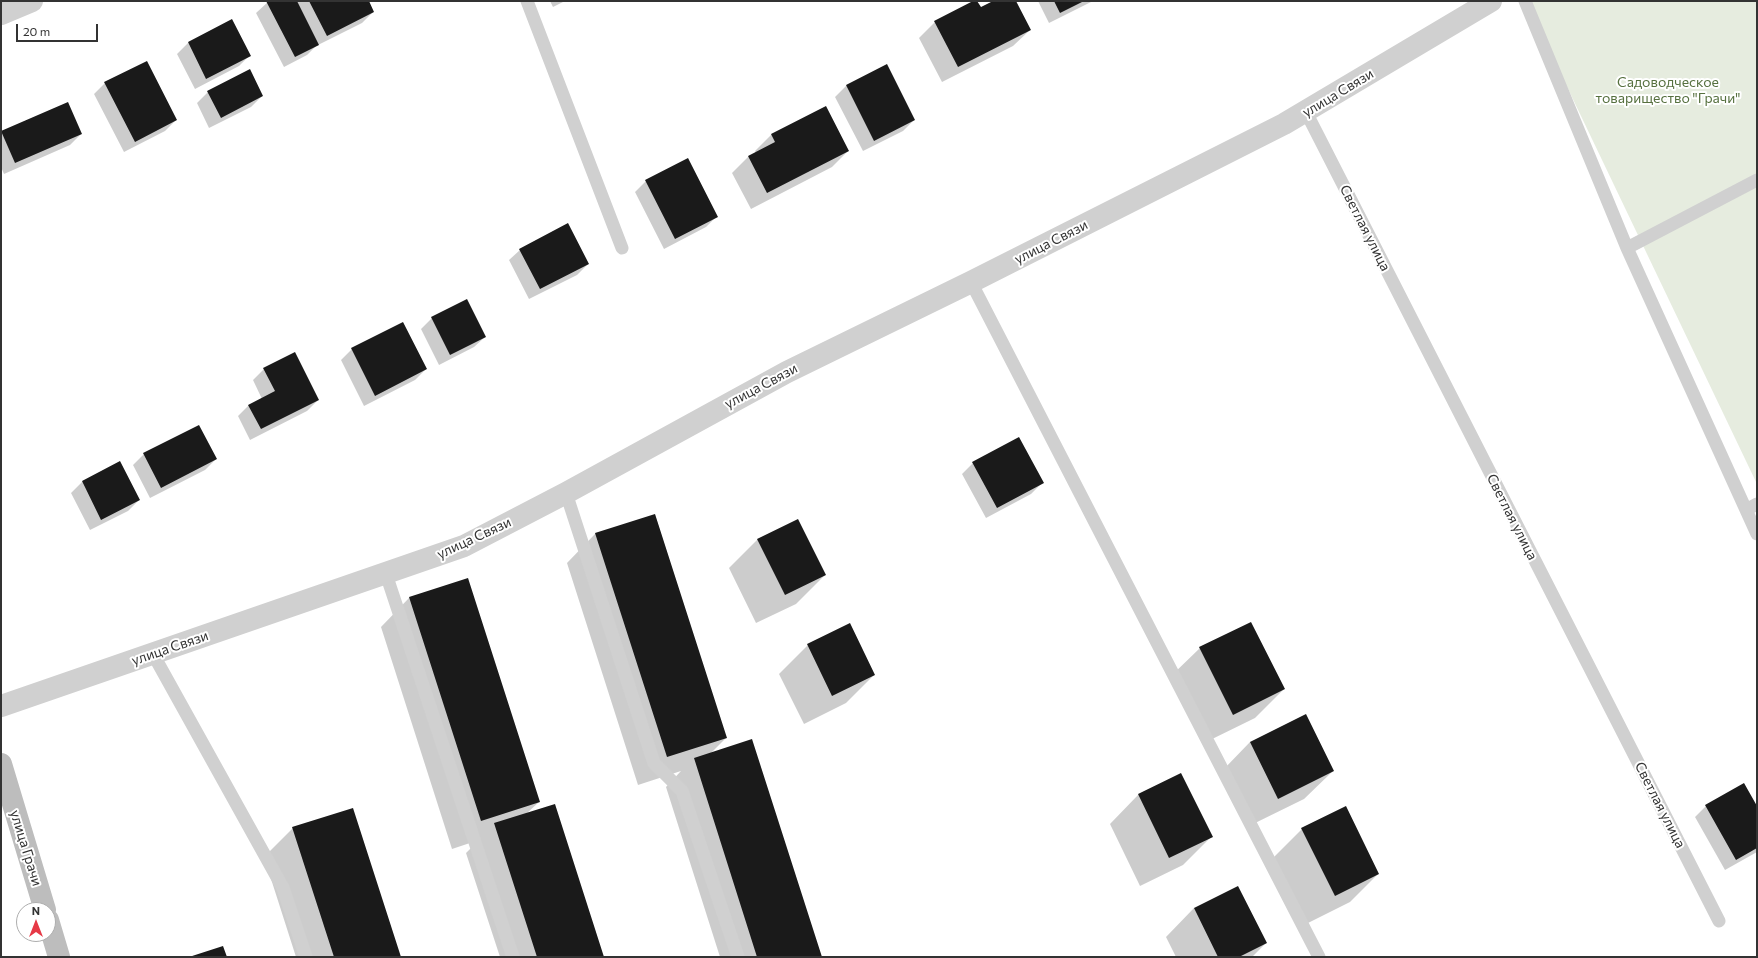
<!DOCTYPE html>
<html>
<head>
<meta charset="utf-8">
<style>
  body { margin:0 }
  #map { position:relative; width:1758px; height:958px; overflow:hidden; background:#fff; font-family:Commissioner,sans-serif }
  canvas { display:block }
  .frame { position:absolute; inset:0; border:2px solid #333; pointer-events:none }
  .north { position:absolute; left:16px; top:902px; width:40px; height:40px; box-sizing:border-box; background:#fff; border:1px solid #adadad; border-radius:50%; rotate:0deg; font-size:11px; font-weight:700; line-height:16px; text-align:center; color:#333 }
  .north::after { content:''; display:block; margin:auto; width:14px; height:18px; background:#e63946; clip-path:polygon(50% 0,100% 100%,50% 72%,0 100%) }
  .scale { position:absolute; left:16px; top:24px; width:82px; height:18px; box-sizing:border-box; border:2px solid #333; border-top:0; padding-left:5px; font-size:12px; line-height:14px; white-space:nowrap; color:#333; -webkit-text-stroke:3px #fff; paint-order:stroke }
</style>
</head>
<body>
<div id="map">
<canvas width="1758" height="958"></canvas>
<div class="frame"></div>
<div class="north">N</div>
<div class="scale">20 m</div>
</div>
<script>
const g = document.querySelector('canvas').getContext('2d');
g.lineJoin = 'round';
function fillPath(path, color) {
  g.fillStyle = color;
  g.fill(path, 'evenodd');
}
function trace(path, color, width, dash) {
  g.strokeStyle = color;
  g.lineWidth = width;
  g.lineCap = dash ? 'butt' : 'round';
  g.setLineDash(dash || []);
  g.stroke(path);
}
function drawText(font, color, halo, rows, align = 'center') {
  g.font = font + ' Commissioner,sans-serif';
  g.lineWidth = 4;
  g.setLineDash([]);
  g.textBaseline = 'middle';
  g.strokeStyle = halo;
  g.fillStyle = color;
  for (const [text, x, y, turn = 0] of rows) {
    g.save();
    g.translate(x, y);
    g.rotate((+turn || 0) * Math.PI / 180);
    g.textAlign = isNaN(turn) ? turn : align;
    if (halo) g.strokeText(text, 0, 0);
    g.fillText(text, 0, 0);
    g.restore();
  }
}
fillPath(new Path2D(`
  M1526,1H1757V484Z`), '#e6ecdf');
fillPath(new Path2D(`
  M269,1H368L373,12L362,23L316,46L307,55L284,67L256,13Z
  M550,1H565L553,7Z
  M975,1L980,9L995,1H1015L1030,30L1013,46L942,82L919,38L935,22Z
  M1038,1H1093L1049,23Z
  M188,43L250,55L239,66L195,89L177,54Z
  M886,66L914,120L903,131L863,151L835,97L846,86Z
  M105,83L176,120L165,131L124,152L94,94Z
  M208,92L262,96L251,107L209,128L197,103Z
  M68,103L81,134L70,145L4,174L1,167V132Z
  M825,107L848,151L832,167L751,209L732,173L748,157L756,153L755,151L771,135Z
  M646,181L717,216L706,227L664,249L635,192Z
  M520,250L588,264L577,275L529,299L509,260Z
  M432,318L485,337L474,347L439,365L421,329Z
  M352,349L426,369L415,380L364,406L341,360Z
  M264,369L318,400L307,411L250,440L238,416L249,405L262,399L253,380Z
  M144,454L216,459L205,470L150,498L133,465Z
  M120,463L139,500L128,511L90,530L71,493L82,482Z
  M973,463L1042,483L1031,494L986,518L962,474Z
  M655,515L726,738L710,754L820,957H720L666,787L681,771L638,785L567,563L595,534Z
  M798,520L825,575L796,604L756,623L729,568L757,540Z
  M467,580L539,802L526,814L603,957H500L466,853L479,840L452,849L381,627L409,598Z
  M849,625L874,675L846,703L804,724L779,674L808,645Z
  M1200,648L1284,689L1255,718L1204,743L1171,676Z
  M1305,715L1333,771L1304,799L1249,826L1222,771L1250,742Z
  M1181,774L1212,836L1183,865L1140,886L1110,824L1138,795Z
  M1706,806L1757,808V852L1725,870L1695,817Z
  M293,828L400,957H296L264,857Z
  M1302,829L1378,874L1350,902L1306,924L1273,858Z
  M1194,908L1266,943L1252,957H1176L1166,937Z`), '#0003');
fillPath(new Path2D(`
  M266,1H297L319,45L295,57Z
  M309,1H369L374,12L327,36Z
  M973,1H977L981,7L993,1H1016L1031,30L958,67L934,21Z
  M1054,1H1084L1060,13Z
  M232,19L251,56L206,79L188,42Z
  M147,61L177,120L135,142L104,82Z
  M887,64L915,120L874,141L846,85Z
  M250,69L263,96L221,118L207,91Z
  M68,102L82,134L15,163L1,131Z
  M826,106L849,151L767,193L748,156L775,142L771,134Z
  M688,158L718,217L675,239L645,180Z
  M568,223L589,264L540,289L519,249Z
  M467,299L486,337L450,355L431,317Z
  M403,322L427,369L375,396L351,348Z
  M295,352L319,400L261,429L248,405L275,391L263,368Z
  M199,425L217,459L161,488L143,453Z
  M1019,437L1044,483L997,508L972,462Z
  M120,461L140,500L101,520L82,481Z
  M655,514L727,738L667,757L595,533Z
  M798,519L826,575L785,595L757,539Z
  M468,578L540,802L481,821L409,597Z
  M1251,622L1285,689L1233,715L1199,647Z
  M850,623L875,675L832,696L807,644Z
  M1306,714L1334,771L1278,799L1250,742Z
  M752,739L822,957H757L694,758Z
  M1181,773L1213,837L1169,858L1138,794Z
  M1744,783L1757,806V848L1736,860L1705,805Z
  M555,804L604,957H537L494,823Z
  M1346,806L1379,874L1335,896L1301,828Z
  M353,808L401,957H334L292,827Z
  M1238,886L1267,943L1239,957H1218L1194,908Z
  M223,946L227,957H189Z`), '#1a1a1a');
trace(new Path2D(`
  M527,1L622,248
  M1525,1L1627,248L1757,534
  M1306,112L1719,921
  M1627,248L1757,180
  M971,282L1319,957
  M566,493L654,763L682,791L738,957
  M1746,510L1757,504
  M386,574L513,957
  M153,654L283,888L306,957`), '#d0d0d0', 13);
trace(new Path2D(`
  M1,14L32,1
  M1,706L464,546L566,493L787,372L971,282L1284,124L1491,1`), '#d0d0d0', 22);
trace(new Path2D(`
  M1,764L45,910
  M48,920L59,957`), '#bdbdbd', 22);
drawText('14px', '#56703f', '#fff', [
  ["Садоводческое",1668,82],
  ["товарищество \"Грачи\"",1668,98]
]);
drawText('14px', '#333', '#fff', [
  ["улица Связи",1338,93,-31],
  ["Светлая улица",1365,228,63],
  ["улица Связи",1051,242,-27],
  ["улица Связи",761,386,-28],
  ["Светлая улица",1512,517,63],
  ["улица Связи",474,538,-25],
  ["улица Связи",170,648,-19],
  ["Светлая улица",1660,805,63],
  ["улица Грачи",26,848,73]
]);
</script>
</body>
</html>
